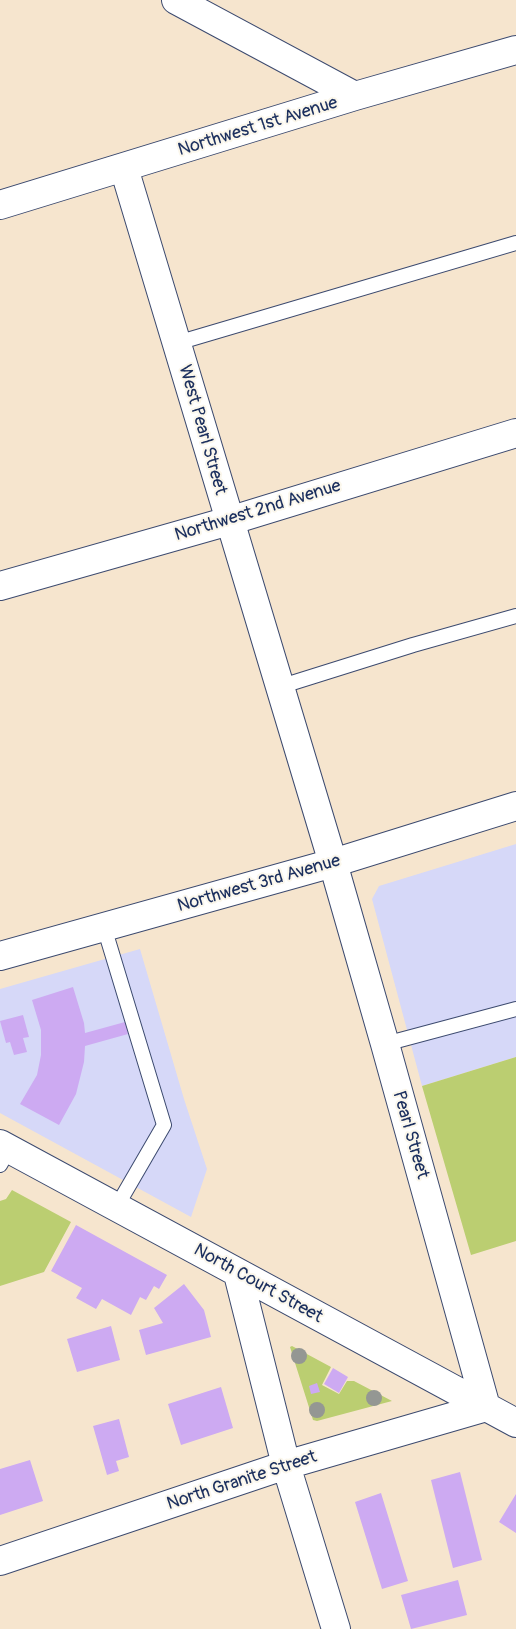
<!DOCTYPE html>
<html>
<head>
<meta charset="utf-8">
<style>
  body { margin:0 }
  canvas { display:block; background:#f6e5ce }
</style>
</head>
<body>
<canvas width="516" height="1629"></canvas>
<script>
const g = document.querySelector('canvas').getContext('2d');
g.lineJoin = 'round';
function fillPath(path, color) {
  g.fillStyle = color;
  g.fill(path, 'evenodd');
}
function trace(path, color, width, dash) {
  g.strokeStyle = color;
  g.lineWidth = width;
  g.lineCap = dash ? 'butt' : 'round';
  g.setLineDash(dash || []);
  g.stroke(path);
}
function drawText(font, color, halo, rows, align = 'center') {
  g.font = font + ' Pangolin,sans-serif';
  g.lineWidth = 4;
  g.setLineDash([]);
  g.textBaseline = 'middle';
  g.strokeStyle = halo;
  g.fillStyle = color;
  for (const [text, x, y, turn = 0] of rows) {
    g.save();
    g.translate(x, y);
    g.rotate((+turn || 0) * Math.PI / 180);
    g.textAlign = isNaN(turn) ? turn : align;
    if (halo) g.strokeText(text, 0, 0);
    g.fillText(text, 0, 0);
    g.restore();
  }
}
fillPath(new Path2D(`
  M516,844V1057L422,1086L372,899L379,886Z
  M140,949L184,1099L207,1169L191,1217L0,1113V989Z`), '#d6d8f8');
fillPath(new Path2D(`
  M516,1057V1241L471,1255L422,1086Z
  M12,1190L71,1222L44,1272L0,1286V1201L6,1199Z
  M292,1346L331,1367L322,1385L339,1394L347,1381H354L392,1401L317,1421L313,1420L290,1347Z`), '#bbce71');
fillPath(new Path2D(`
  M73,987L84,1023L85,1033L125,1022L128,1034L85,1046L84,1062L76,1094L59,1125L20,1104L37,1075L41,1055V1030L32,1000Z
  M23,1015L29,1037L23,1038L27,1052L14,1055L10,1042L6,1043L0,1021Z
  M76,1225L167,1275L159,1289L154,1286L146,1300L140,1297L131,1315L102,1299L96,1309L76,1298L82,1288L51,1271Z
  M184,1284L204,1310L211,1337L146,1355L139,1330L163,1323L154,1308Z
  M111,1326L120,1360L77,1372L67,1339Z
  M333,1368L348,1377L339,1393L324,1384Z
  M317,1383L320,1392L311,1394L309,1386Z
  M221,1387L233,1428L181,1445L168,1404Z
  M119,1419L129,1457L116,1461L119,1471L107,1475L93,1426Z
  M30,1460L43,1501L0,1515V1469Z
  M460,1472L482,1560L453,1568L431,1480Z
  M381,1493L408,1581L382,1589L355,1502Z
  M516,1494V1533L499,1522Z
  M458,1580L467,1615L411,1629L401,1595Z`), '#cdaaf2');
const service = new Path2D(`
  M177,343L516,243
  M279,687L413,645L516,616
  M104,927L164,1125L117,1206
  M385,1044L516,1009
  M0,1165L9,1149`);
const minor = new Path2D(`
  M176,0L355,96
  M0,205L355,96L516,50
  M0,1144L516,1423
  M238,1274L286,1465L336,1629
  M0,1561L286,1465L486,1407L385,1044L333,863L124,168`);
const primary = new Path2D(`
  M0,586L229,521L516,433
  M0,956L333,863L516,806`);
trace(service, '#3c4a6f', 16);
trace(minor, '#3c4a6f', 30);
trace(primary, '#3c4a6f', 30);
trace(service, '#fff', 14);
trace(minor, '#fff', 28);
trace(primary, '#fff', 28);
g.fillStyle = '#949793';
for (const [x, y] of [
  [299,1356],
  [374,1398],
  [317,1410]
]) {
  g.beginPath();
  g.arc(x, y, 8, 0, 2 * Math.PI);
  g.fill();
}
drawText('18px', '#1b2f5e', '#fbf7ec', [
  ["Northwest 1st Avenue",258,127,-17],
  ["West Pearl Street",202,430,74],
  ["Northwest 2nd Avenue",258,511,-17],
  ["Northwest 3rd Avenue",259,884,-16],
  ["Pearl Street",410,1135,74],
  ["North Court Street",258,1284,29],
  ["North Granite Street",242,1481,-18]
]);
</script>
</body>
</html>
